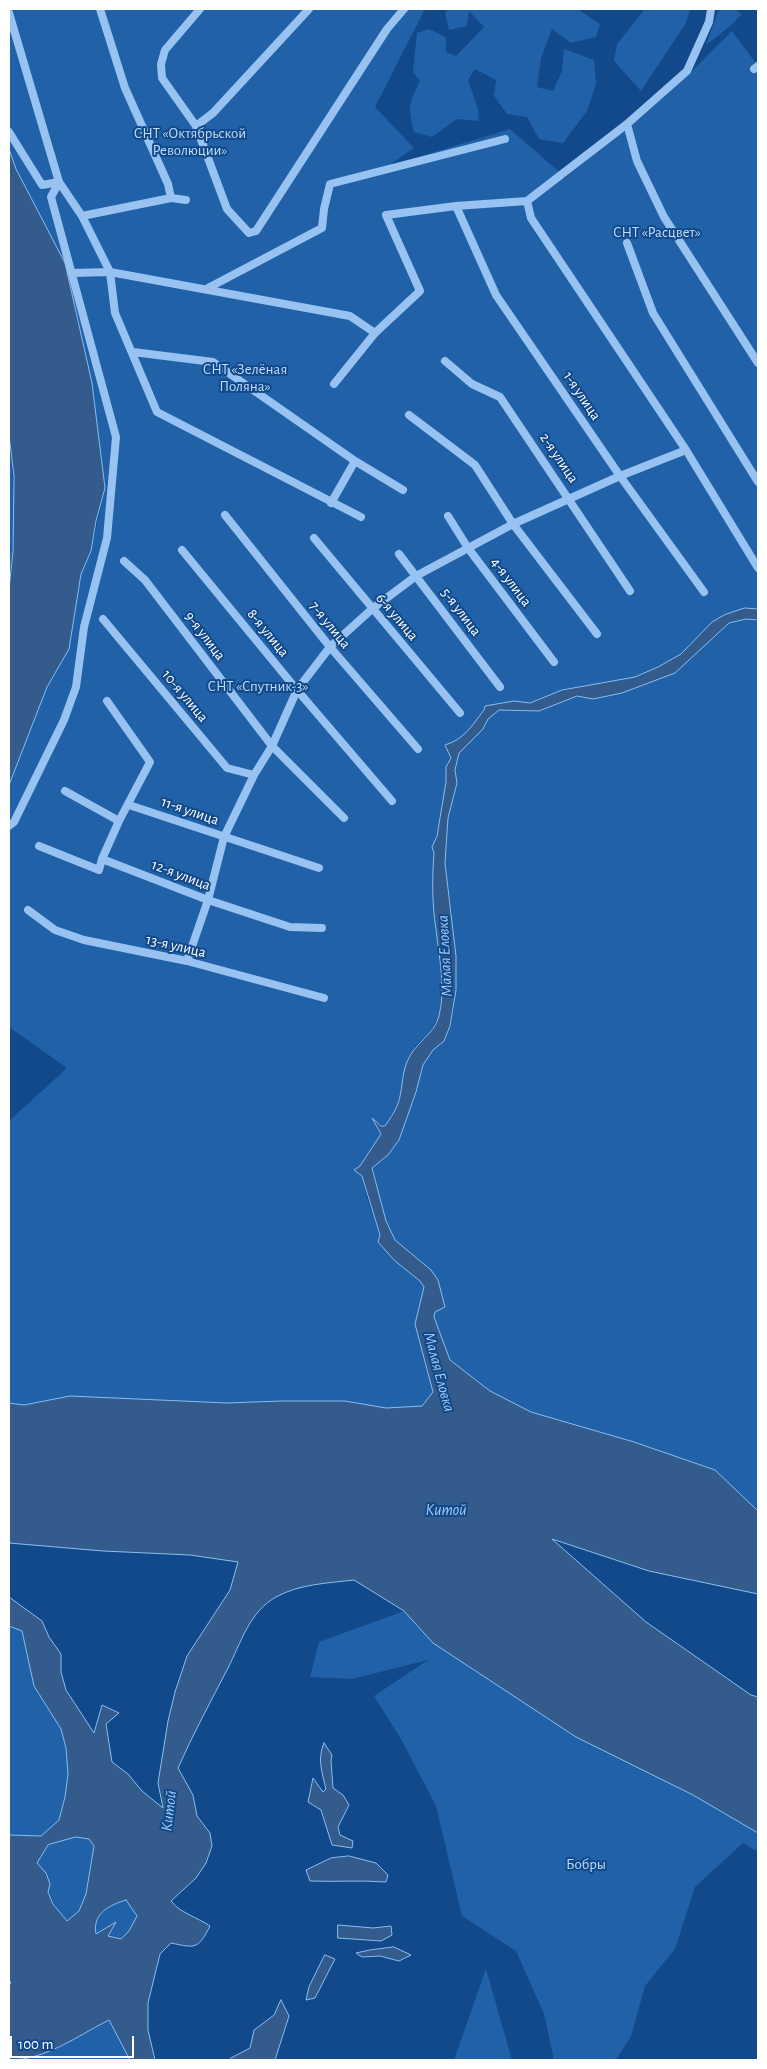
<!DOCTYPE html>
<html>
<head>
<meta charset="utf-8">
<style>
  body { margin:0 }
  #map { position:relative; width:767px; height:2069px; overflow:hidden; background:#12498a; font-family:"Alegreya Sans",sans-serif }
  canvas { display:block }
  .frame { position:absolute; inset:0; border:10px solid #fff; pointer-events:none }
  .scale { position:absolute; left:10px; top:2036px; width:124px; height:22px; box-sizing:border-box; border:2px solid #fff; border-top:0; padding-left:6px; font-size:15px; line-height:18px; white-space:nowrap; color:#fff; -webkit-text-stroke:4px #12498a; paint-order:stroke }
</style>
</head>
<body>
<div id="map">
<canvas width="767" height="2069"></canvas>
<div class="frame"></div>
<div class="scale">100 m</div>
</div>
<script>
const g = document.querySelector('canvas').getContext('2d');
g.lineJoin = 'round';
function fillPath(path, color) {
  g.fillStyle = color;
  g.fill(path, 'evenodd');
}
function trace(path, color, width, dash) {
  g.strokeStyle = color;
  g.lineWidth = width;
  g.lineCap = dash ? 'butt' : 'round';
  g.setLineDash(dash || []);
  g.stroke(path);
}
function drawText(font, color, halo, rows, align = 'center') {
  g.font = font + ' "Alegreya Sans",sans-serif';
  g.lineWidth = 4;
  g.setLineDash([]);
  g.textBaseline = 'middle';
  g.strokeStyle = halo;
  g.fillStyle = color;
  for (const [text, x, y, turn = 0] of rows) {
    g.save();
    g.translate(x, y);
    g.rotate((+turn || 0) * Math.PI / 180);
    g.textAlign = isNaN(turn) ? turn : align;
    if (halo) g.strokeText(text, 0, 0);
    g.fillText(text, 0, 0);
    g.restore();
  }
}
fillPath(new Path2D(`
  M9,9H425L375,107L414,148L388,166L510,129L557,170L564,179L683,80L732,31L755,62L758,60V609L745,608L712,622L681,654L658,667L635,677L562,690L530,703H518L484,710L468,733L455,742L447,751L451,758C446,767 447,772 446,781C446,794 438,838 432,847L434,853L433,867L438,942L441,962L442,989L439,1016L427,1035L415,1046L397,1106L385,1126L379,1123L375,1124L381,1134L360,1166L366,1195L380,1235L378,1242L395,1261L420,1281L424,1287L415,1324L433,1392L421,1406L386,1408L345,1401H281L227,1403L70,1396L24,1405L9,1403V1121L67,1068L9,1027V785L47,687L69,649L81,574L91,551L105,488L92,383L65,263L16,169L9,149Z
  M448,9H577L600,24L596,37L571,43L552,29L541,58L537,87L553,91L562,71L564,49L594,60L596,84L587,111L563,143L539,139L527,117L507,114L494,96L496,80L475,69L468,80L478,109L479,121L457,119L432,137L414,132C408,106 408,105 420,81L413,72L417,33L429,29L446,37V52L456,56L484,27L469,11L467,26L449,30L445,13Z
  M645,9H690L686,23L641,91L614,61L617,44Z
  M719,9H734L742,14L729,27L706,45Z
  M9,435C15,487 15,537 9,589Z
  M746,619L758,620V1511L715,1470L634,1442L531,1412L490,1391L450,1360L435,1321L431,1270L395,1240L386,1221L372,1168L388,1155L399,1140L416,1092L423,1065L433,1050L444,1041L450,1026L454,1009L452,914L445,863L448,818L457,783L455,770L459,753L483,729L488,719L499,710L539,711L577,696L593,699L622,693L713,638L729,623Z
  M404,1611L433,1643L758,1833V1852L743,1843L695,1887L675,1949L645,1986L631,2036L616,2060H554L544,2014L516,1951L462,1916L436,1806L401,1739L374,1696L428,1660L352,1679L310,1677L319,1642Z
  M9,1626L22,1631L34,1686L61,1729L66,1748L68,1774L65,1797L59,1820L41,1836L10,1835L9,1833Z
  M76,1837L89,1839L94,1846L86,1894L79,1911L67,1921L54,1904L37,1863L48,1845Z
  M126,1899L137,1916L129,1931L121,1939L107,1936L115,1923L96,1935C92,1913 109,1907 126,1899Z
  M486,1969L512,2060H454Z
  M109,2020L130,2060H20L56,2049Z`), '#2061a8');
const water = new Path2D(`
  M9,149L16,169L65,263L92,383L105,488L96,521L91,551L81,574L69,649L47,687L9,785V589L13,551L14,476L9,435Z
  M745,608L758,609V620L746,619L729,623L675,673L622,693L593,699L577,696L539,711L499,710L488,719L483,729L459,753L455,770L457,783L448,818L445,863L456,956V990L450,1026L444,1041L433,1050L423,1065L416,1092L399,1140L388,1155L372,1168L386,1221L395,1240L431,1270L438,1280L445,1307L435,1312L434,1317L450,1360L490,1391L531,1412L634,1442L715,1470L758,1511V1594L649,1571L552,1539L646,1622L751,1695L758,1697V1833L693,1795L576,1737L433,1643L404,1611L354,1580C329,1583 299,1584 276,1597C249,1612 241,1643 228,1668C211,1701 193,1734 178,1768L193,1795L197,1816L210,1833L212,1846L206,1863L196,1878L171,1901C180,1913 197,1917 210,1926C198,1950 195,1948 171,1943L160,1954L148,2003V2030L155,2060H130L109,2020C77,2036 46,2060 9,2060V1986L11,1982L9,1981V1833L10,1835L41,1836L59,1820L65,1797L68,1774L66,1748L61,1729L34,1686L22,1631L9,1626V1597L42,1621L49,1637L61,1654V1672L66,1690L94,1733L102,1705L119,1713L106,1724L112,1762L128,1774L142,1791L163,1808L158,1783L168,1721L175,1692L187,1656L230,1590L238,1562L190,1555L103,1551L9,1543V1403L24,1405L70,1396L227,1403L281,1401H345L386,1408L422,1406L433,1392L415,1324L424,1287L420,1281L395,1261L378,1242L380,1235L362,1176L354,1170L360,1166L381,1134L372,1118L381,1126H385C389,1120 394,1113 397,1106C403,1092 401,1076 407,1062C414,1043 434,1035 439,1016C446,988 439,957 436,929C432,904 432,879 434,853L432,847L437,836L446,782V767L451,758L445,745C465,739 472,725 484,710L485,706L514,701L530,703L562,690L635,677L658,667L681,654L712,622L724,615ZM76,1837L89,1839L94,1846L86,1894L79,1911L67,1921L53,1904L48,1892L50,1884L46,1873L37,1863L48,1845ZM126,1900L137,1916L129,1931L121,1939L108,1936L116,1922L96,1934C92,1913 110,1905 126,1900Z
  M324,1743L332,1755L331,1761L333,1788L343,1795L349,1805L338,1827L340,1835L353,1841L352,1848L332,1845L321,1810L308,1802L313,1778L323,1792L326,1789C322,1772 317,1759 324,1743Z
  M349,1856L376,1863L388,1875L386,1882C360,1880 336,1882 310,1881L306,1870L331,1858Z
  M338,1925L373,1928L391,1926L392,1935L381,1941L338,1938Z
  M394,1947L411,1955L399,1961L380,1956L362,1957L356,1953L370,1950Z
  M325,1955L335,1959L315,1998L306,2000L309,1987Z
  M281,2000L289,2016L275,2060H230L231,2058L250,2048L254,2030L274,2015Z`);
fillPath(water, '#335c8c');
trace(water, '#89bef4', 1);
trace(new Path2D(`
  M100,9L125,88L168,184L171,198
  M200,9L165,50L161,64L162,78L196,126L227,209L249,233L256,231L387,29L404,9
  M9,13L59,182L82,216L110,272L115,313L157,412L361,517
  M754,69L758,66
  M627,124L637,161L664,217L758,363
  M196,126L213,113L309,9
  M9,132L42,185L59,182
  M527,201L531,218L686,450L758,568
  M456,206L496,295L620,476L704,592
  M82,216L171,198L186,200
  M627,243L653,313L758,482
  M72,273L110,272L350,316L375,333
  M208,288L322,228L324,209L330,184L505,139
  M133,352L213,362L355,461L403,490
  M445,361L472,384L500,397L630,591
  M334,384L375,333L420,291L386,215L456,206L527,201L627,124L687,71L709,22L711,9
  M409,415L475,465L513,524L597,634
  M331,503L355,461
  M225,515L330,647L418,749
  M448,516L468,548L554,662
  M314,538L460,713
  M182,550L297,690L392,801
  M399,554L500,687
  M124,561L145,580L272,746L344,818
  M103,619L227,768L254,775
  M65,791L119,821
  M129,805L319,868
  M9,826L14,822L64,720L76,687L84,627L107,538L116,437L51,197L59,182
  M39,846L99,870L102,859L208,900L290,927L322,928
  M102,859L119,821L150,762L107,701
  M28,910L55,930L84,940L187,961L324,998
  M187,961L208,900L224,837L254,775L272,746L297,690L330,647L372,609L416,576L513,524L620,476L686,450`), '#98c2f1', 8);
drawText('15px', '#bedcfc', '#12498a', [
  ["СНТ «Октябрьской",190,133],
  ["Революции»",190,150],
  ["СНТ «Расцвет»",657,232],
  ["СНТ «Зелёная",245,369],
  ["Поляна»",245,386],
  ["СНТ «Спутник-3»",258,686],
  ["Бобры",586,1864]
]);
drawText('15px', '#fff', '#12498a', [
  ["1-я улица",582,396,56],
  ["2-я улица",559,458,56],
  ["4-я улица",511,582,53],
  ["5-я улица",461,612,53],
  ["6-я улица",397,617,50],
  ["7-я улица",330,625,51],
  ["8-я улица",268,633,51],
  ["9-я улица",205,636,53],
  ["10-я улица",185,696,50],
  ["11-я улица",190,811,19],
  ["12-я улица",181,875,21],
  ["13-я улица",176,946,13]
]);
drawText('italic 16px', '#a3ccf8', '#12498a', [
  ["Малая Еловка",445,956,-93],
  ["Малая Еловка",439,1372,75],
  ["Китой",446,1510],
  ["Китой",169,1811,-83]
]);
</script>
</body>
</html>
